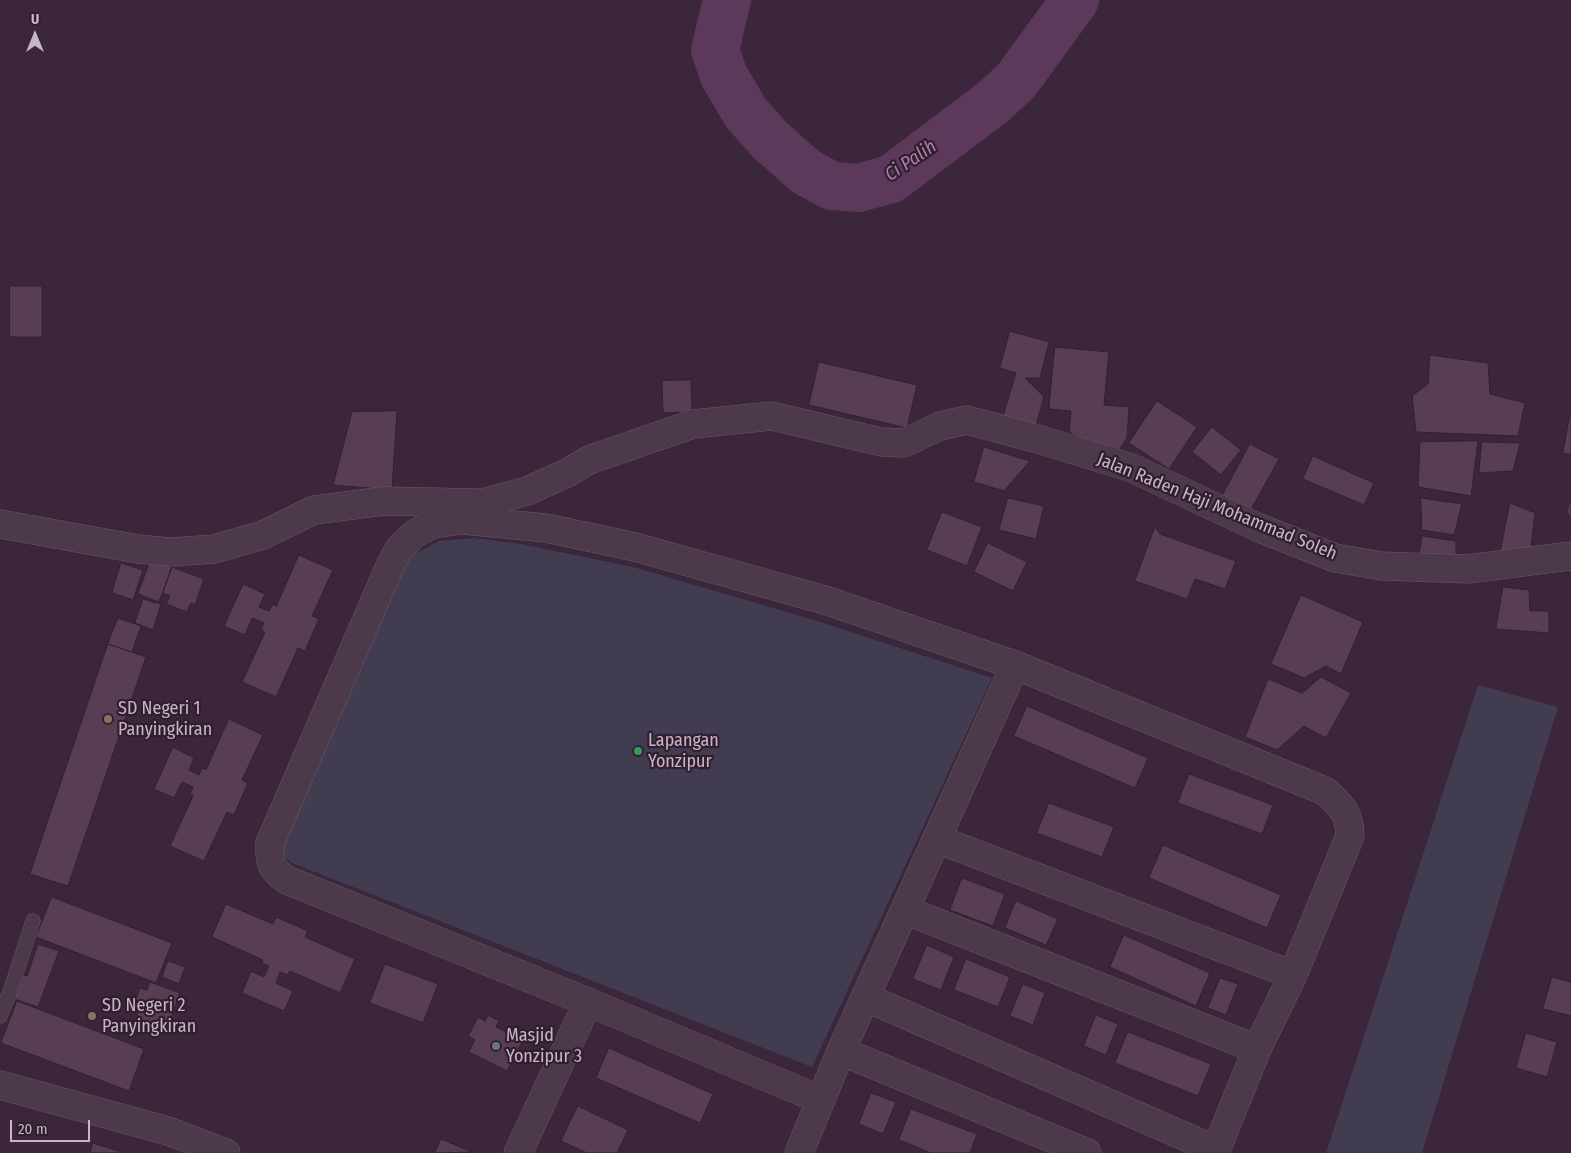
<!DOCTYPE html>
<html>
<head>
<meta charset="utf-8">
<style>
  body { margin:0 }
  #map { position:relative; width:1571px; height:1153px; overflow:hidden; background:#3b263b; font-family:"Fira Sans Condensed",sans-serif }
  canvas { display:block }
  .north { position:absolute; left:10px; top:10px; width:50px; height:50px; -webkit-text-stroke:4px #311f30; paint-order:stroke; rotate:0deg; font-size:14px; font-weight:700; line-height:20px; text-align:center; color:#c7b6c5 }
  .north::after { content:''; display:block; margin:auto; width:18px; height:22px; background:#c7b6c5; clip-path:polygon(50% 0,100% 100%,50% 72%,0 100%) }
  .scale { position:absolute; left:10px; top:1120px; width:80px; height:22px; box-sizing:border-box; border:2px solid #c7b6c5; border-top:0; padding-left:6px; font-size:15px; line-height:18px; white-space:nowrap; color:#c7b6c5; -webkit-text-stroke:4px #311f30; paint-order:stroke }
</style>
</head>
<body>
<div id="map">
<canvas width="1571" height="1153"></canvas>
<div class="north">U</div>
<div class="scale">20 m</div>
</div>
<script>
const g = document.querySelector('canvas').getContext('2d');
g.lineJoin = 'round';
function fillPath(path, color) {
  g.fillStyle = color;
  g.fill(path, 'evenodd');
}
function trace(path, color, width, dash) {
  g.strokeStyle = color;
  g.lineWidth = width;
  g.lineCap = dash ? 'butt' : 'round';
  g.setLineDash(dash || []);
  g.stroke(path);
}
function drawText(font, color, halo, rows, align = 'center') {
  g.font = font + ' "Fira Sans Condensed",sans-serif';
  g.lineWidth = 4.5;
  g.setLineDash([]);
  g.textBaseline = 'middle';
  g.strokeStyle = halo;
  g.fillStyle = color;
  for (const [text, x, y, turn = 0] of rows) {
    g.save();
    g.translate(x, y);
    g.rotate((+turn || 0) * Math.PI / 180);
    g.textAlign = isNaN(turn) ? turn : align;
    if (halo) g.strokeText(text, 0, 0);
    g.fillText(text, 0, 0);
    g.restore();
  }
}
fillPath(new Path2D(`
  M474,538L521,544L633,567L814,620L992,678L812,1067L292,863C282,856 282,851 282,840L398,571L413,555L440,541Z
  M1478,685L1558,707L1422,1153H1326Z`), '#423c51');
trace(new Path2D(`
  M727,0L715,50L724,76L746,113L770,140L806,172L832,186L858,188L891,179L992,103L1016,81L1075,0`), '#5c385b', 48);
const building = new Path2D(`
  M10,286H42V337H10Z
  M1010,331L1049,342L1040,378H1025L1044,397L1036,425L1003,416L1016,373L1000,368Z
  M1055,347L1109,352L1104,405L1129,407L1127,438L1113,459L1069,432L1071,411L1049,409Z
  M1430,355L1488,363L1490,394L1525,403L1518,436L1416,432L1412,396L1428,384Z
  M819,362L917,385L907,428L809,405Z
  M691,380L692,412L663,413L662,381Z
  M1157,401L1197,427L1169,469L1129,443Z
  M1571,408V454H1563Z
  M397,411L392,490L333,485L352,412Z
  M1212,427L1241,450L1221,475L1192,452Z
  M1478,441L1471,496L1418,487L1420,442Z
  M1482,442L1520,443L1513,471L1479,473Z
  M1250,444L1279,459L1249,513L1221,498Z
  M984,447L1030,461L1004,491L974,482Z
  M1313,456L1374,483L1364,505L1303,479Z
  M1008,498L1044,506L1036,539L999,530Z
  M1421,498L1462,504L1454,535L1422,530Z
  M1571,498V520L1567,511Z
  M1510,503L1535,513L1530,556L1500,554Z
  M942,512L982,527L967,566L927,550Z
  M1155,527L1160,534L1236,561L1225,589L1195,579L1187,599L1135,581Z
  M1422,536L1456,541V562L1419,557Z
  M988,543L1027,562L1013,591L974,572Z
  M299,555L333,570L312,616L319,619L305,651L298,648L276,697L242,682L265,632L261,630L264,623L252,618L245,635L224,626L243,584L265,594L259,607L269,611L273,604L276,606Z
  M151,559L172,567L159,602L138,594Z
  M121,563L143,570L133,600L112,593Z
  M172,567L204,579L195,605L191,603L187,612L166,604L170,596L163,593Z
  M1503,587L1529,590L1530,611H1549V633L1496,629Z
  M1301,595L1363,622L1341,674L1326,666L1304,678L1271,664Z
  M143,599L161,604L153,630L135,623Z
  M118,618L141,626L132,652L108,644Z
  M108,644L146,657L68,886L30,874Z
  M1321,677L1351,693L1326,738L1304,726L1277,750L1245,737L1268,679L1302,693Z
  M1027,706L1148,758L1135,788L1014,736Z
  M229,719L263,735L242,780L248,783L234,815L227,812L204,861L170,846L193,796L190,794L193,787L182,782L174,798L154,789L173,747L194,758L189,770L199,775L202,768L206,769Z
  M1189,774L1273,805L1262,834L1178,803Z
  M1049,803L1114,827L1102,857L1037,833Z
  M1163,845L1281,895L1267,928L1149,878Z
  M962,878L1005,894L993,926L950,910Z
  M52,897L172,943L156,983L36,937Z
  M1016,901L1058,919L1046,945L1005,928Z
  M226,904L273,924L276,917L308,931L305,937L355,959L340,993L290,971L287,975L280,972L276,983L293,991L284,1011L242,993L251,971L264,977L269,966L262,963L263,960L212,937Z
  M1124,935L1210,973L1196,1006L1110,967Z
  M38,944L59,951L38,1007L14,999L23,975L27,976Z
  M927,945L954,957L941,990L913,979Z
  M966,959L1010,977L998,1007L954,990Z
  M168,961L185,967L179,984L162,977Z
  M385,964L438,984L423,1023L370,1003Z
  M1552,977L1571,982V1016L1543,1009Z
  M1220,978L1238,984L1226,1015L1208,1008Z
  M150,982L180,993L167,1029L136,1018L139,1010L132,1008L140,988L147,990Z
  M1023,984L1045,993L1033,1025L1010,1016Z
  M17,1001L144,1049L129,1091L1,1043Z
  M488,1015L499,1021L496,1027L523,1040L507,1071L469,1052L475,1040L468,1036L478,1017L485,1021Z
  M1096,1015L1118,1024L1106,1055L1084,1046Z
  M1128,1032L1211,1064L1198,1096L1115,1063Z
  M1526,1033L1557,1042L1547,1077L1516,1068Z
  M609,1048L713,1094L700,1123L596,1078Z
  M871,1093L896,1102L883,1134L859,1124Z
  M578,1106L628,1130L617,1153H587L561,1141Z
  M911,1109L977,1134L970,1153H931L899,1140Z
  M441,1139L472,1152L435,1153Z
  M93,1143L125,1153H90Z`);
fillPath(building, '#573e55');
trace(building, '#332132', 1);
const lane = new Path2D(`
  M0,1016L10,992L33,921`);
const street = new Path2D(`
  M0,524L138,549L171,552L214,549L263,535L314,510L384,501L482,503L527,491L567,473L589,460L693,424L772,416L881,442L904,443L940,426L967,420L1038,439L1132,468L1257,527L1335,558L1382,566L1468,569L1571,556
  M937,839L1293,975
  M905,910L1257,1049
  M865,997L1216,1150
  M841,1051L1087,1153
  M0,1085L168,1131L226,1153
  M821,1100L588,1002L287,880C271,870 269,861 270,843L390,566L399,549L414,534L433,524L462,520L546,528L635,547L828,601L1015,665L1325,791C1341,805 1350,814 1350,836L1293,975L1257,1049L1215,1153
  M518,1153L588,1002
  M799,1153L841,1051L1015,665`);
trace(lane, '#6a5868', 15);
trace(street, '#6a5868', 29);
trace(lane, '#4c3a4b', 14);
trace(street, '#4c3a4b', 28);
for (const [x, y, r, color] of [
  [108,719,5,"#8d6e63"],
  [638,751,5,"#2e9e5b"],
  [92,1016,5,"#8d6e63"],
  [496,1046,5,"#6b7280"]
]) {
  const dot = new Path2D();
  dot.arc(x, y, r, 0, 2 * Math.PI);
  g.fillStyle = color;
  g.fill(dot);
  trace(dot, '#311f30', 2);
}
drawText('18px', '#c7b6c5', '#311f30', [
  ["Jalan Raden Haji Mohammad Soleh",1217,507,22]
]);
drawText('18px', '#c7b6c5', '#311f30', [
  ["SD Negeri 1",118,709],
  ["Panyingkiran",118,730],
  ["Lapangan",648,741],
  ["Yonzipur",648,762],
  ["SD Negeri 2",102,1006],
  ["Panyingkiran",102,1027],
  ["Masjid",506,1036],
  ["Yonzipur 3",506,1057]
], 'left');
drawText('italic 19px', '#ab81aa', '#311f30', [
  ["Ci Palih",911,161,-34]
]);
</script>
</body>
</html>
